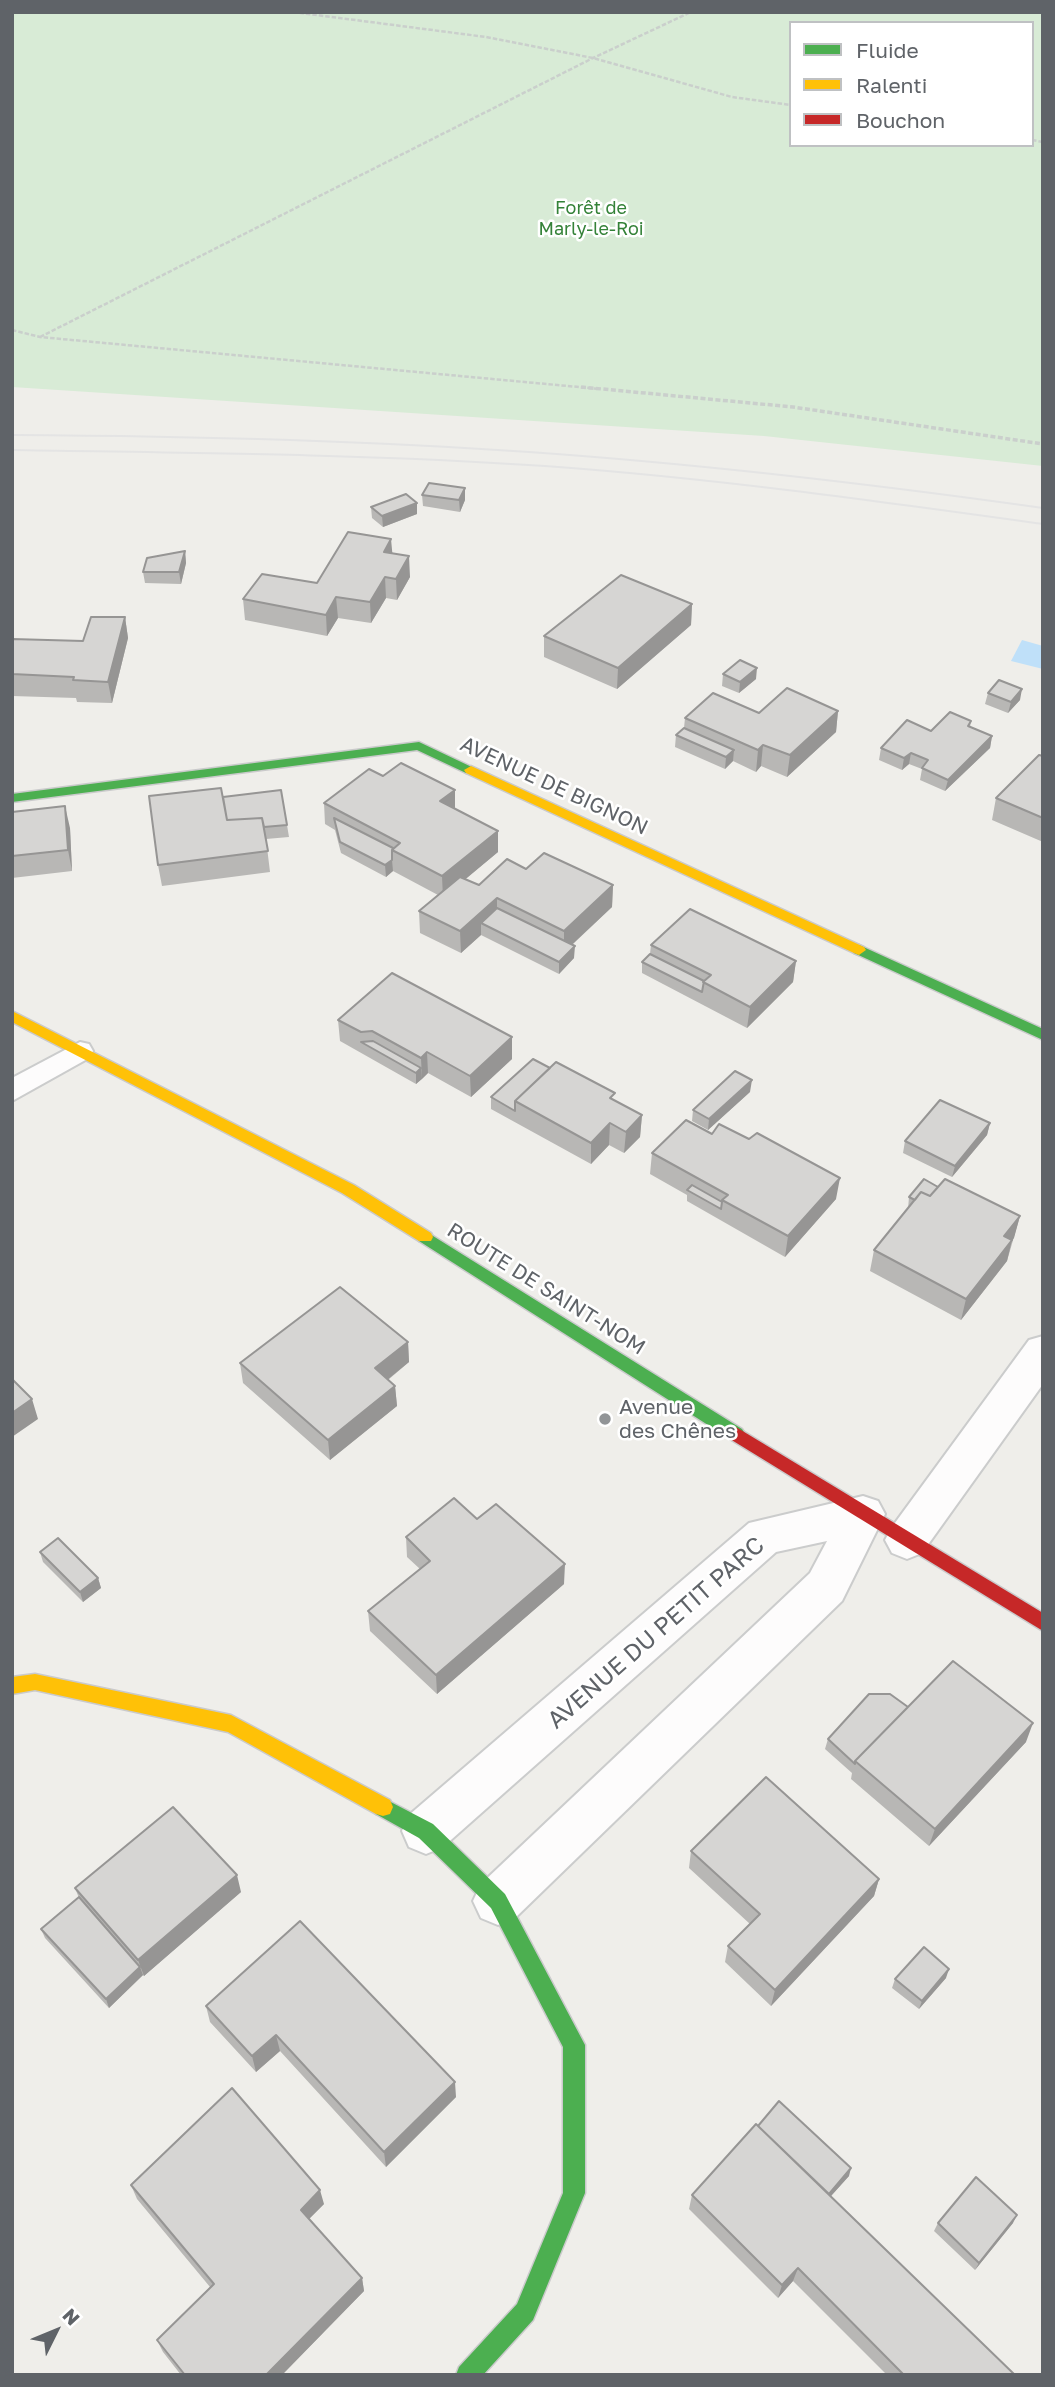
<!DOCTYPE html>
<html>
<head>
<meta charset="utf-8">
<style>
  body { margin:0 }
  #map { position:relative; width:1055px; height:2387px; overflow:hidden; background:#efeeea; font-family:"Golos Text",sans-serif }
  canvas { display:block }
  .frame { position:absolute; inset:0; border:14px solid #5f6368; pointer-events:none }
  .legend { position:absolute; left:789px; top:21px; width:245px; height:126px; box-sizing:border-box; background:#fff; border:2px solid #bfc1c3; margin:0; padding:9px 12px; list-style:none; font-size:21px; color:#5f6368 }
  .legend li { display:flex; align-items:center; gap:14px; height:35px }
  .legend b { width:35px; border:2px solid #bfc1c3 }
  .north { position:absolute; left:21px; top:2296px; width:70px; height:70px; -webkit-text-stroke:5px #fff; paint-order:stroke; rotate:47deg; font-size:19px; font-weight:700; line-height:28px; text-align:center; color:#5f6368 }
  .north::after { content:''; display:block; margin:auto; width:24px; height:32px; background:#5f6368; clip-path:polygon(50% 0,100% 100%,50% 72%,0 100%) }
</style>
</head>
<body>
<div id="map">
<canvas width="1055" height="2387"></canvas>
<div class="frame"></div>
<ul class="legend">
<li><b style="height:9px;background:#4caf50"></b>Fluide</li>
<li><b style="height:9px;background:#ffc107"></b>Ralenti</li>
<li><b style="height:9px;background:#c62828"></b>Bouchon</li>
</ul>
<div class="north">N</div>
</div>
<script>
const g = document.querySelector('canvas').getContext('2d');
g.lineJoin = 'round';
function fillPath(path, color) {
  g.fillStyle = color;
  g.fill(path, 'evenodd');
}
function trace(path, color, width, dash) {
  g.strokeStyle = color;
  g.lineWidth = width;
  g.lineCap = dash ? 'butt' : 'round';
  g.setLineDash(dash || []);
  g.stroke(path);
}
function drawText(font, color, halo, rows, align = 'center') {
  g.font = font + ' "Golos Text",sans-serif';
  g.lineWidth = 5;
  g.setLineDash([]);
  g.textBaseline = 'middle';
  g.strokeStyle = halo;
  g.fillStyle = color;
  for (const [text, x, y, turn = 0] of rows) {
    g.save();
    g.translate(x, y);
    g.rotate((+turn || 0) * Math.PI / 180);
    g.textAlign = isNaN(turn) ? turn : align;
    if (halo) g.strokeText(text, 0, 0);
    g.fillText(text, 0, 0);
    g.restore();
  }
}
fillPath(new Path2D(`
  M12,12H1043V466L764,436L12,387ZM791,23H1032V145H791Z`), '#d8ebd6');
fillPath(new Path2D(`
  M1022,640L1043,646V669L1011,661Z`), '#bfe0f9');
const lane = new Path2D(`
  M80,1042L89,1044L93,1051L89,1058L12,1101V1078Z`);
const street = new Path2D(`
  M1043,1336V1384L922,1553L907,1559L892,1553L885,1540L892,1527L1029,1340Z
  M863,1496L878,1501L885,1514L842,1601L515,1918L498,1925L481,1918L473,1901L481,1884L810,1573L827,1541L776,1552L443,1847L426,1854L409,1847L402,1831L409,1815L749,1523Z`);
const fast = new Path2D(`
  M419,742L478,770L476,773H466L417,750L12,802V794Z
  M859,945L1043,1029V1040L854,953L852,950L854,947Z
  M425,1231L742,1429L745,1434L742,1439L736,1441L730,1439L419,1241L417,1237L419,1233Z
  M383,1798L433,1824L505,1894L585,2045V2193L533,2320L483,2375H456L459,2367L517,2304L563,2193V2047L491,1908L419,1838L376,1814L373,1807L376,1800Z`);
const slow = new Path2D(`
  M471,766L864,947L866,950L859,955L854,953L466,773L464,770Z
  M12,1011L354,1185L431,1233L433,1237L431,1241H419L342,1193L12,1022Z
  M35,1674L231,1715L390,1800L393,1807L390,1814L383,1816L376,1814L228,1732L35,1690L12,1694V1677Z`);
const jam = new Path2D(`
  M736,1427L1043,1613V1631L730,1439L727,1434L730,1429Z`);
trace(lane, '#cbcccc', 4);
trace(street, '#cbcccc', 4);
trace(fast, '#cacacb', 3);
trace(slow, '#cacacb', 3);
trace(jam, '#cacacb', 3);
trace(new Path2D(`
  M293,12L486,37L593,58L732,97L791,105
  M1032,140L1043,142
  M12,330L40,337L600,389
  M40,337L593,58L691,12`), '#cacfcc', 2.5, [4.5, 2]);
trace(new Path2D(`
  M581,387L793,407L1043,444`), '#cacfcc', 3.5, [5, 2.5]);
fillPath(lane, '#fdfcfc');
fillPath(street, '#fdfcfc');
fillPath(fast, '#4caf50');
fillPath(slow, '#ffc107');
fillPath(jam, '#c62828');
trace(new Path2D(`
  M12,435C185,436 357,440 529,452C701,464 872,484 1043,508
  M12,450C190,453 368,454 545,466C712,478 877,501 1043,524`), '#e4e4e4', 2);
fillPath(new Path2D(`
  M422,495L465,500L460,512L423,506Z
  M371,507L417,514L383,527L372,518Z
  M185,551L186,563L181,584L145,583L143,572Z
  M392,553L410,577L397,600L386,598L371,623L338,618L327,636L245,620L243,599L317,583Z
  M692,604L691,625L617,689L544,657V636Z
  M125,617L128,638L112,703L77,702L76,698L12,696V639L83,641Z
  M723,674L756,679L739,693L722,686Z
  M988,693L1020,700L1008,713L985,704Z
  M838,711L836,732L787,777L761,766L756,772L733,761L725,769L675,747L676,735L684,728L685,718L759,713Z
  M971,721L970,727L992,736L990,748L945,791L920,780L922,769L909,764L902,770L879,760L881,748L931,731Z
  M1043,756V842L992,820L996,798Z
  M383,776L455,809L498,852L465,879L479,885L526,869L613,885L612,907L572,945L574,958L559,974L481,935L461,953L420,933L419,911L438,895L393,871L386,877L341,853L335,830L325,824L324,803Z
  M223,797L287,825L289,837L266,839L270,872L162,886L158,865Z
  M12,812L70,828L72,871L12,878Z
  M651,945L796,961L793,982L747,1028L642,973V962L650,954Z
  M338,1020L512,1037V1059L471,1097L428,1073L416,1084L340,1041Z
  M550,1068L642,1115L640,1137L624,1153L609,1145L591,1164L491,1109V1097Z
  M750,1092L708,1130L692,1121L693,1110Z
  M990,1123L987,1135L952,1177L903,1153L905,1141Z
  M712,1134L836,1199L785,1257L687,1201V1195L650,1174L652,1153Z
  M938,1187L1020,1216L1007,1261L961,1320L870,1271L874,1250L908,1209L909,1197Z
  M408,1342L409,1362L388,1380L395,1386L397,1406L330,1460L243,1383L240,1363Z
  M477,1519L564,1584L437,1694L370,1631L368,1611L420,1569L407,1557L406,1537Z
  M40,1552L98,1578L101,1588L83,1602L43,1562Z
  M908,1707L1026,1742L929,1846L851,1779L852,1773L825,1749L828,1739Z
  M691,1851L879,1879L874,1896L771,2006L725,1962L728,1946L750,1924L689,1868Z
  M75,1888L241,1892L144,1976L143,1975L109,2008L45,1938L41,1929L79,1898Z
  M946,1978L919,2009L892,1988L895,1979Z
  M206,2006L456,2097L386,2167L280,2051L256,2072L210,2022Z
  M758,2126L849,2176L831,2196L1015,2375H887L793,2281L778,2298L689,2209L692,2195Z
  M131,2185L324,2204L309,2219L362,2278L364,2291L282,2375H181L163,2352L157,2340L210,2287L137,2199Z
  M938,2223H1013L975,2270L934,2231Z`), '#b8b7b5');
fillPath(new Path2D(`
  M465,488V500L460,512L459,500Z
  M417,503V514L383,527L382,516Z
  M391,539L393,560L384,552Z
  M185,551L186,563L181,584L179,572Z
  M409,556L410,577L397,600L396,579Z
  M385,577L386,598L371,623L370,602Z
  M336,597L338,618L327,636L326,615Z
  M692,604L691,625L617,689L618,668Z
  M125,617L128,638L112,703L108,682Z
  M757,668L756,679L739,693L740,682Z
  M1022,689L1020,700L1008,713L1011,702Z
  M838,711L836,732L787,777L790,755Z
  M992,736L990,748L945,791L948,780Z
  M763,745L761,766L756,772L758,750Z
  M734,750L733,761L725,769L726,757Z
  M911,753L909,764L902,770L904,758Z
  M455,790V811L440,801Z
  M65,806L70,828L72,871L68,850Z
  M498,831V852L443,898L442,876Z
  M392,860L393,871L386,877L385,865Z
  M613,885L612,907L564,952V931Z
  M497,898V920L481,923V935L461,953L460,931Z
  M575,946L574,958L559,974V962Z
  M796,961L793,982L747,1028L750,1007Z
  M512,1037V1059L471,1097L470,1076Z
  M427,1052L428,1073L422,1079L421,1058Z
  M421,1068L422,1079L416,1084V1073Z
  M752,1080L750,1092L708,1130L709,1119Z
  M642,1115L640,1137L624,1153L626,1132Z
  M610,1123L609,1145L591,1164V1143Z
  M990,1123L987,1135L952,1177L955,1166Z
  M840,1178L836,1199L785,1257L788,1236Z
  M1020,1216L1014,1238L999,1257L1004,1236Z
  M1012,1240L1007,1261L961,1320L966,1299Z
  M408,1342L409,1362L376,1389L375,1368Z
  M395,1386L397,1406L330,1460L328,1440Z
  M32,1399L38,1419L12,1437V1413Z
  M565,1564L564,1584L437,1694L436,1675Z
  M98,1578L101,1588L83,1602L80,1592Z
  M1033,1723L1026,1742L929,1846L935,1829Z
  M237,1875L241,1892L144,1976L138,1960Z
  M879,1879L874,1896L771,2006L775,1990Z
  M140,1967L143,1975L109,2008L106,1999Z
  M949,1969L946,1978L919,2009L922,2001Z
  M276,2035L280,2051L256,2072L252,2056Z
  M455,2082L456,2097L386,2167L384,2152Z
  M851,2168L849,2176L822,2206L825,2199Z
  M320,2190L324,2204L305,2223L301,2210Z
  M1017,2215L1013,2223L975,2270L979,2263Z
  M798,2268L793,2281L778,2298L782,2285Z
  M362,2278L364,2291L282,2375H266Z`), '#969594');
const building = new Path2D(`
  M429,483L465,488L459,500L422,495Z
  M406,494L417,503L382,516L371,507Z
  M348,532L391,539L384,552L409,556L396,579L385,577L370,602L336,597L326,615L243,599L262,574L317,583Z
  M185,551L179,572H143L147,558Z
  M621,575L692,604L618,668L544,636Z
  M91,617H125L108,682L73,680L74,677L12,674V639L83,641Z
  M740,660L757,668L740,682L723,674Z
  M999,680L1022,689L1011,702L988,693Z
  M787,688L838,711L790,755L763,745L758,750L685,718L713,693L759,713Z
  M950,712L971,721L968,726L992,736L948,780L922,768L928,760L911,753L904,758L881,748L907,720L931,731Z
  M684,728L734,750L726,757L676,735Z
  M1039,755L1043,756V818L996,798Z
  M401,763L455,790L440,801L498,831L442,876L392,850L400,843L324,803L369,769L383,776Z
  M221,788L227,820L262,818L268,851L158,865L149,796Z
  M281,790L287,825L264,827L262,818L227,820L223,797Z
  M65,806L68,850L12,856V812Z
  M334,818L393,848L392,850V860L385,865L340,842Z
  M544,853L613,885L564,931L497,898L460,931L419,911L460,877L479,885L507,859L526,869Z
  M497,908L575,946L559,962L481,923Z
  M690,909L796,961L750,1007L703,982L711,975L651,945Z
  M650,954L704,981L702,992L642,962Z
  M392,973L512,1037L470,1076L427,1052L421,1058L372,1031L361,1032L338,1020Z
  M373,1041L421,1068L416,1073L361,1042Z
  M533,1059L550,1068L515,1101V1111L491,1097Z
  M556,1062L615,1093L610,1098L642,1115L626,1132L610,1123L591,1143L515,1101Z
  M735,1071L752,1080L709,1119L693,1110Z
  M940,1100L990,1123L955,1166L905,1141Z
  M686,1120L712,1134L719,1124L749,1139L757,1133L840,1178L788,1236L722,1200L728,1195L652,1153Z
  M924,1179L938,1187L930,1196L921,1192L915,1200L909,1197Z
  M945,1179L1020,1216L1004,1236L1012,1240L966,1299L874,1250L921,1192L930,1196Z
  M692,1185L722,1202L721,1209L687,1190Z
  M340,1287L408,1342L375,1368L395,1386L328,1440L240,1363Z
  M12,1379L32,1399L12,1413Z
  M454,1498L477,1519L496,1504L565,1564L436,1675L368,1611L430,1561L406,1537Z
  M58,1538L98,1578L80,1592L40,1552Z
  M953,1661L1033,1723L935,1829L855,1761Z
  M869,1694H890L908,1707L855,1761V1764L828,1739Z
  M766,1777L879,1879L775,1990L728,1946L760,1914L691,1851Z
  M173,1807L237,1875L138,1960L75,1888Z
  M79,1897L140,1967L106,1999L41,1929Z
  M300,1921L455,2082L384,2152L276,2035L252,2056L206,2006Z
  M924,1947L949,1969L922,2001L895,1979Z
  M232,2088L320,2190L301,2210L362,2278L266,2375H185L157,2340L214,2284L131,2185Z
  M779,2101L851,2168L829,2194L758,2126Z
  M756,2124L1015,2375H904L798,2268L782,2285L692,2195Z
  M976,2177L1017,2215L979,2263L938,2223Z`);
fillPath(building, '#d6d5d3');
trace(building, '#969594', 2);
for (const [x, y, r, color] of [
  [605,1419,7,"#919496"]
]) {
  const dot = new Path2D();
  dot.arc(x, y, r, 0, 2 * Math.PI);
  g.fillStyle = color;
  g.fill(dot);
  trace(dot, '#fff', 2.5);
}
drawText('18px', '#348238', '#fff', [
  ["Forêt de",591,208],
  ["Marly-le-Roi",591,229]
]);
drawText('21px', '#5f6368', '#fff', [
  ["AVENUE DE BIGNON",554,786,25],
  ["ROUTE DE SAINT-NOM",546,1289,32]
]);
drawText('21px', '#5f6368', '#fff', [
  ["Avenue",619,1407],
  ["des Chênes",619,1431]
], 'left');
drawText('24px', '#5f6368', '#fff', [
  ["AVENUE DU PETIT PARC",656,1633,-41]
]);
</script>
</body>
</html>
